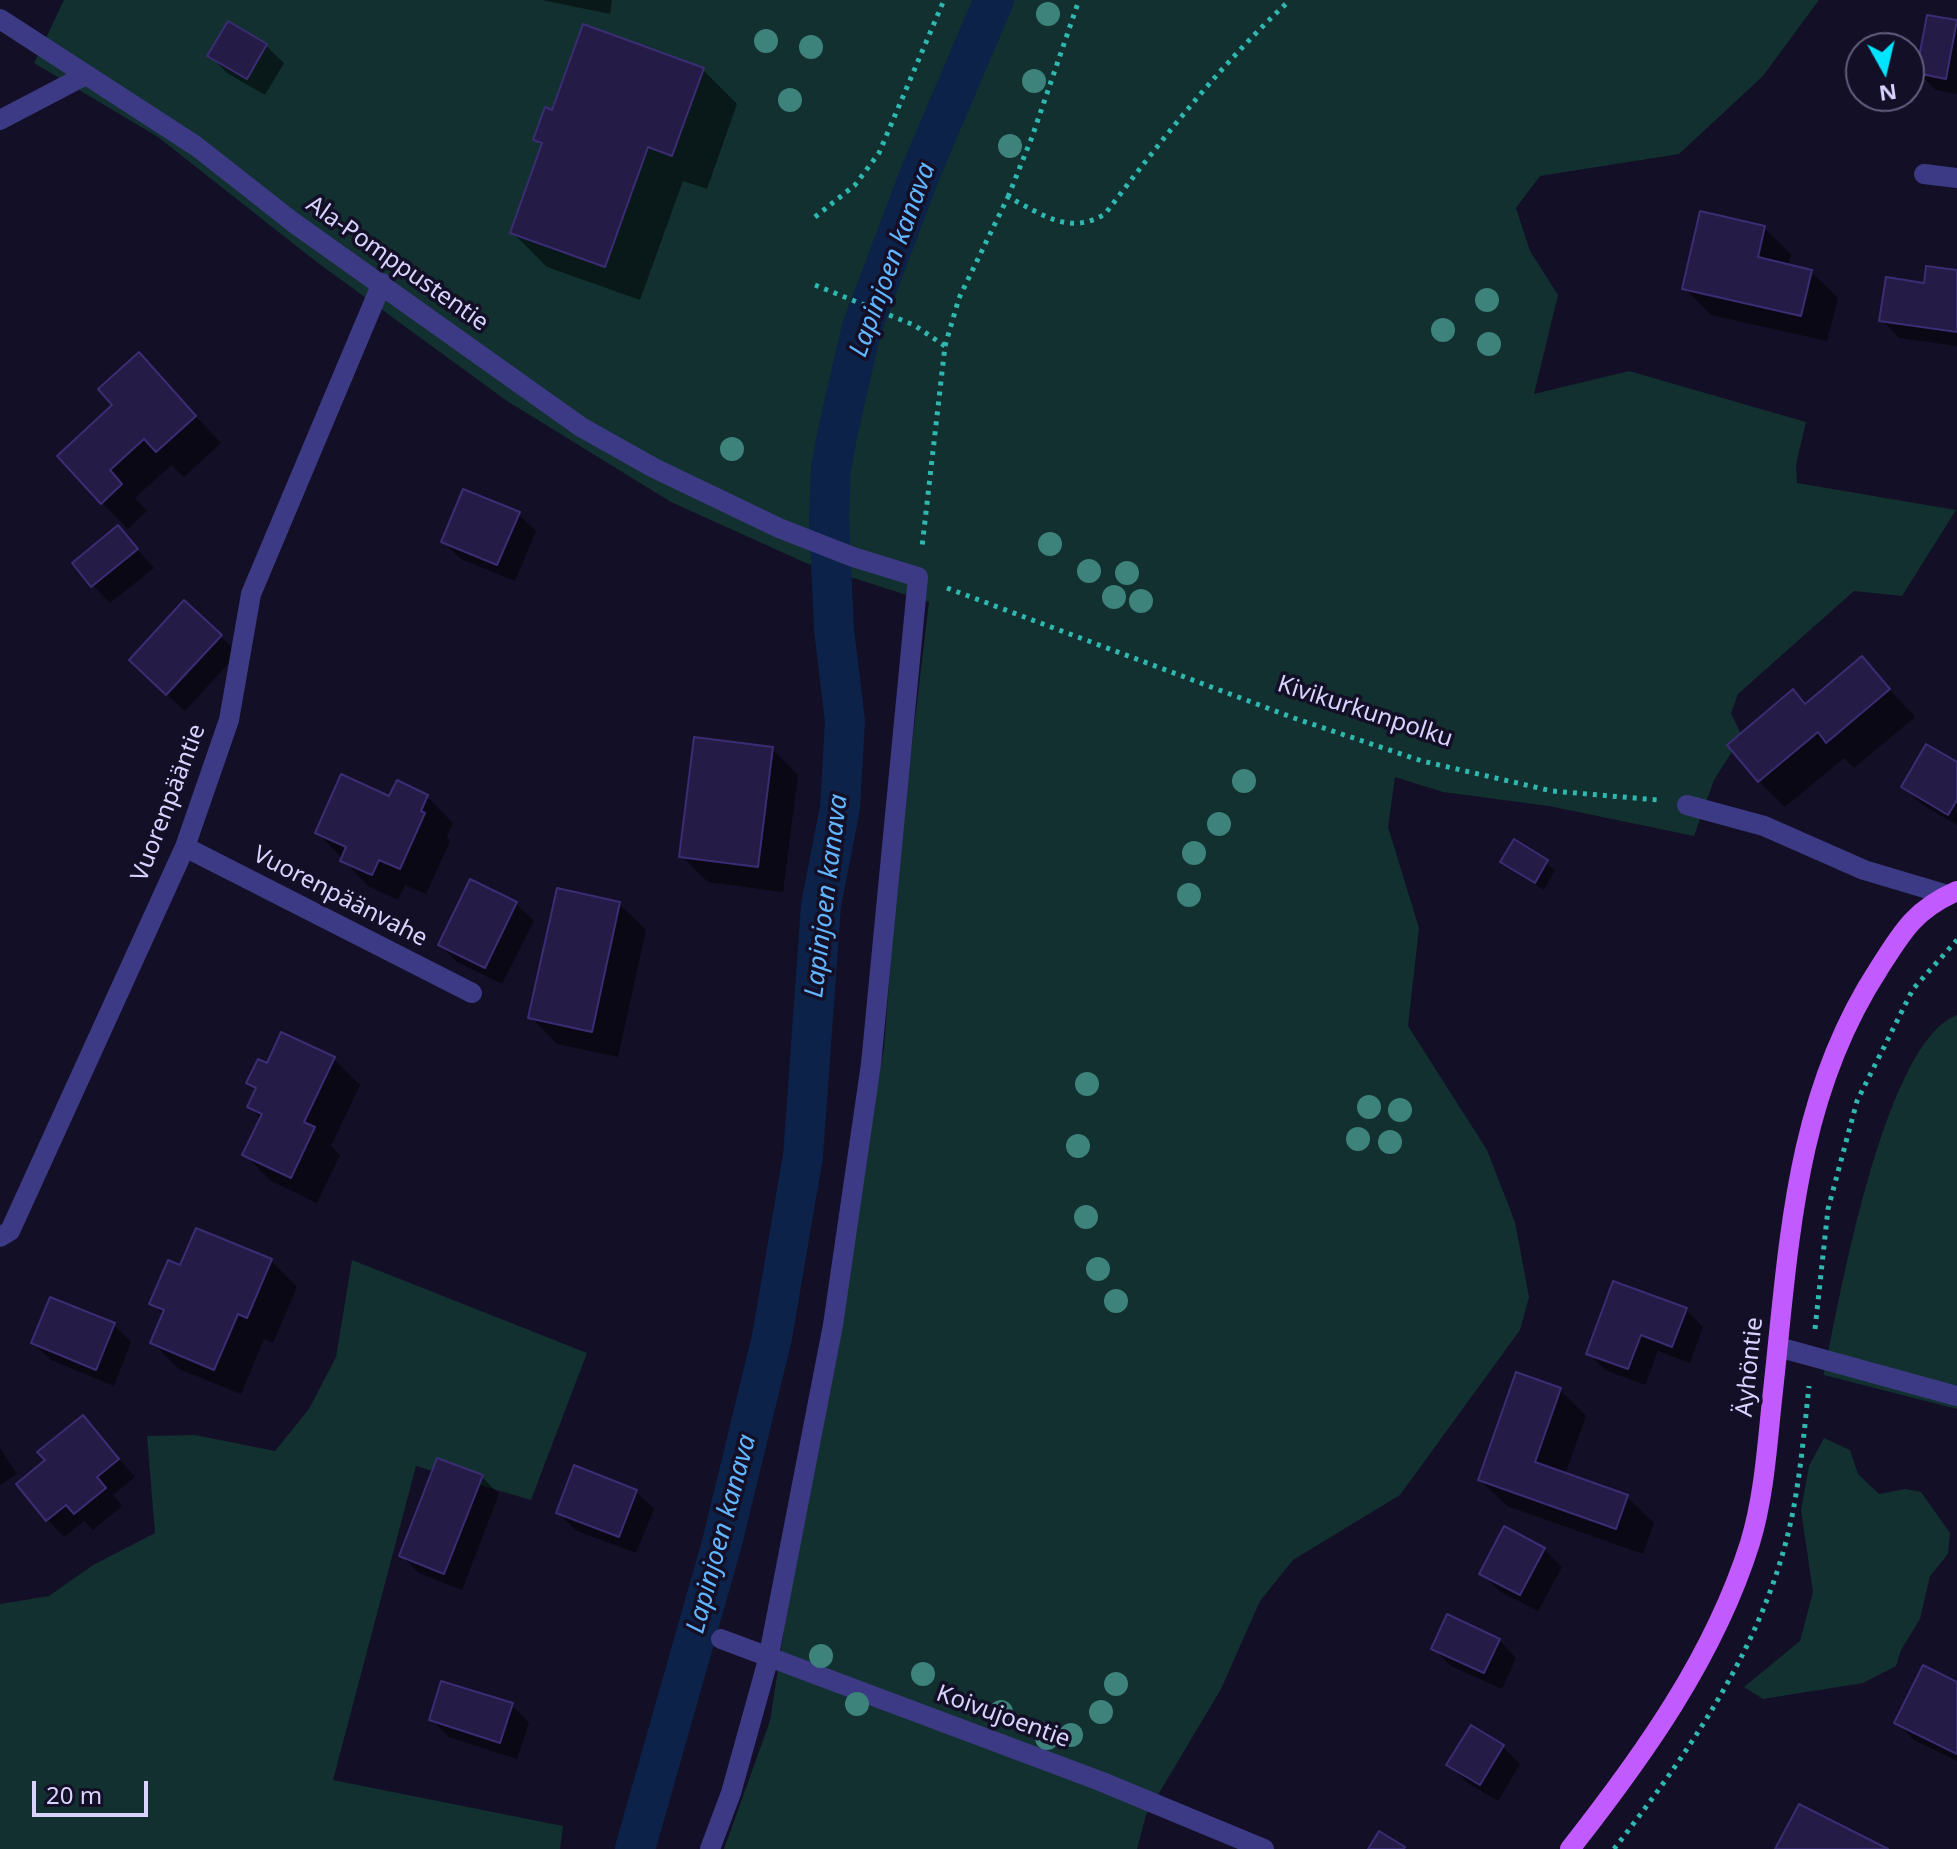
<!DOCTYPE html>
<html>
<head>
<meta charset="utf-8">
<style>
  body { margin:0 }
  #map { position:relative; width:1957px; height:1849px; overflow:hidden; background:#130f26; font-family:"Noto Sans",sans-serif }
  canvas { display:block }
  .north { position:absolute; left:1845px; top:32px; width:80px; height:80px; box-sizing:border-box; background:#130f26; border:2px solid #625e7d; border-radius:50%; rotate:172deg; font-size:22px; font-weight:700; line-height:32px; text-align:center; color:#d9d4ff }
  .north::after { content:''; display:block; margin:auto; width:28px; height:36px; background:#00e5ff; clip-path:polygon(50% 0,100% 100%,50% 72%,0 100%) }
  .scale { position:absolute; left:32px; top:1781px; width:116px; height:36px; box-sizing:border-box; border:4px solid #d9d4ff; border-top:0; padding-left:10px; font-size:24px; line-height:28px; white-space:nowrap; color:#d9d4ff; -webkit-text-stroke:6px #130f26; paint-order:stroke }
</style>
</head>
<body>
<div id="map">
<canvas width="1957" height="1849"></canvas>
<div class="north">N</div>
<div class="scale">20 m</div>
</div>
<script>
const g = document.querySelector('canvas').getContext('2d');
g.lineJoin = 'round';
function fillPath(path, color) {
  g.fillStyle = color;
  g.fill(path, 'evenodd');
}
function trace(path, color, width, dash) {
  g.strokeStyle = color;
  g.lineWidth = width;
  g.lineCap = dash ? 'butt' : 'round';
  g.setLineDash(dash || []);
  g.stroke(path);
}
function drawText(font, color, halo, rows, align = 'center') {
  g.font = font + ' "Noto Sans",sans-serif';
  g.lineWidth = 7;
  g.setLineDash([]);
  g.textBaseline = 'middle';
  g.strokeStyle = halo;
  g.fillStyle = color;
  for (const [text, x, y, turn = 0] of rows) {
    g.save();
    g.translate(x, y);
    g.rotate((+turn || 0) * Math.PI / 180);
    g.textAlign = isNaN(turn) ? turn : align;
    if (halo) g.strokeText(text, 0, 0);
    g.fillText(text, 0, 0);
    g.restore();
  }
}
fillPath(new Path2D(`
  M64,0H1819L1763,76L1679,154L1540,176L1516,208L1530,251L1558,295L1534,394L1629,371L1806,422L1796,465L1797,483L1956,510L1902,596L1854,591L1738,694L1731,713L1742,736L1714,780L1694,836L1549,806L1443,792L1395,777L1388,827L1419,928L1408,1026L1487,1150L1515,1222L1529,1297L1520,1330L1400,1495L1293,1560L1260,1601L1221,1689L1146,1815L1137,1849H724L770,1721L796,1552L884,1048L899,853L929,602L806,563L671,502L507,401L314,260L158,137L34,63Z
  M1957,1015V1409L1824,1375C1839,1300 1884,1042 1957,1015Z
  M352,1260L587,1353L531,1500L416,1466L333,1780L563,1826L560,1849H0V1604L49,1596L93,1565L155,1533L147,1436L195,1435L275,1451L309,1409L336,1357Z
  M1824,1438L1850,1450L1858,1474L1879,1494L1905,1489L1921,1492L1950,1533L1948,1554L1930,1576L1920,1619L1901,1650L1896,1666L1863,1683L1763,1699L1744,1687L1800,1641L1813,1592L1801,1510L1809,1466Z`), '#12302f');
fillPath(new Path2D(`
  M542,0H612L610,14Z
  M1956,22L1957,24V94L1936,90L1919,73Z
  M228,24L266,46L284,63L265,95L227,73L210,56Z
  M703,70L737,104L707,189L683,181L640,300L547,267L512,232L543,147L536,140L553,113Z
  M1764,228L1791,254L1788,266L1811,272L1838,298L1827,341L1711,315L1684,288Z
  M1957,272V346L1899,338L1882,320Z
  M139,355L221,443L184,477L171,465L135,498L147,511L128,529L102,503L115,405Z
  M518,514L536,531L515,581L461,559L443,541Z
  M118,528L154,568L110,603L93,585Z
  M184,603L238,653L185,711L149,678Z
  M1862,659L1915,717L1854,768L1844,758L1785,807L1759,781L1793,692L1807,705Z
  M772,749L798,775L783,892L708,882L681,856Z
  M1957,765V825L1921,804L1904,787Z
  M427,797L453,823L447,837L450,841L426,894L405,885L398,900L368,886L317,832L390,799Z
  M1514,842L1555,870L1544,890L1503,862Z
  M471,882L516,904L534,921L502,984L457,962L440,945Z
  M619,904L646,930L618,1057L557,1044L531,1017Z
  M334,1059L360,1085L331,1146L340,1155L317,1203L271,1181L244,1154L261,1119L250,1107L257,1092L248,1083Z
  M271,1261L297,1287L273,1343L264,1339L241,1394L179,1369L153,1343L164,1315L152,1303L182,1267Z
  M1686,1310L1703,1327L1690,1363L1658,1351L1645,1385L1605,1370L1588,1353Z
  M114,1325L131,1342L114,1386L51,1360L33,1343Z
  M1560,1390L1586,1416L1565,1475L1627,1497L1654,1523L1643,1554L1507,1506L1480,1480Z
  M83,1418L135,1477L113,1495L122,1506L93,1530L84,1521L64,1537L47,1519Z
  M0,1448L17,1474L0,1485Z
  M482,1477L499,1494L462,1590L419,1573L402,1556Z
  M636,1492L654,1509L636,1553L575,1530L558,1512Z
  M1544,1549L1562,1567L1538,1611L1499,1591L1481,1573Z
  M1499,1640L1516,1658L1502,1689L1451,1666L1433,1649Z
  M1957,1684V1761L1914,1740L1897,1723Z
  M512,1705L529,1723L517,1759L449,1737L431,1719Z
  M1503,1747L1520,1764L1498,1801L1466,1782L1449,1764Z`), '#0007');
trace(new Path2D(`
  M635,1849L722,1543L772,1337L803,1156L821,905L840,808L845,721L834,630L829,517L831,468L839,426L862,327L921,171L994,0`), '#0c2248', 40);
const building = new Path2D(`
  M1927,15L1957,20L1946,79L1916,73Z
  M228,21L267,44L247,79L207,56Z
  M583,24L704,68L672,156L648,147L605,267L510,233L542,143L533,140L545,107L552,110Z
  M1700,211L1765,226L1758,257L1812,270L1801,316L1682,289Z
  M1926,266L1957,270V332L1879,321L1886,277L1924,283Z
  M139,352L196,416L156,452L144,439L110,470L122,484L101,504L57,456L112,405L98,389Z
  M463,489L520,512L497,565L441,542Z
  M118,525L138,549L91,587L72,563Z
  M184,600L222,635L166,695L129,660Z
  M1862,656L1890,689L1826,743L1818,732L1758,782L1727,745L1793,689L1805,704Z
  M694,737L773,747L758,867L679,857Z
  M1926,744L1957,762V800L1948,815L1901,787Z
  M341,774L389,796L397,780L428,795L421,811L425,813L400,869L379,860L372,875L340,861L346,847L315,833Z
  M1514,839L1548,860L1535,883L1500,862Z
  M470,879L517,902L485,968L438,945Z
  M557,888L620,902L592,1032L528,1018Z
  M281,1032L335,1057L304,1122L315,1127L291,1178L242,1155L262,1114L247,1107L256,1088L246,1083L258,1059L267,1063Z
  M196,1228L272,1259L247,1318L238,1314L214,1370L150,1343L164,1310L149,1304L168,1260L180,1265Z
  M1613,1281L1687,1308L1672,1347L1641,1335L1628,1369L1586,1354Z
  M50,1297L115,1323L96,1370L31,1343Z
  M1516,1372L1561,1388L1535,1462L1628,1495L1616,1529L1478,1480Z
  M83,1415L119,1459L97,1477L106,1488L74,1514L66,1505L46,1521L16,1484L45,1460L37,1452Z
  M437,1458L483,1475L444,1574L399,1556Z
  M574,1465L637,1490L619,1537L556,1513Z
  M1504,1526L1545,1548L1520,1595L1479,1574Z
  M1447,1614L1500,1639L1484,1673L1431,1649Z
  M1923,1665L1957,1682V1754L1894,1723Z
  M441,1681L513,1703L500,1743L429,1720Z
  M1471,1725L1504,1745L1480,1785L1446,1765Z
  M1799,1804L1888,1849H1775Z
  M1379,1831L1405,1847L1404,1849H1368Z`);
fillPath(building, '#241b47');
trace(building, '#3b2d73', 2);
trace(new Path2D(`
  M1008,197L1032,137L1079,0
  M815,217L855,185L879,153L944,0
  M815,285L914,325L945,346L922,547
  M945,346L959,298L1008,197C1042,214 1069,236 1105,214C1163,138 1220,65 1290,0
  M947,588L1294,718L1422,761L1552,791L1658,800
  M1815,1329L1828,1209L1857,1101L1913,989L1957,940
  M1614,1849C1684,1759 1753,1660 1784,1549C1799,1496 1803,1441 1809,1386`), '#2fb8b0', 5, [4, 6]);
trace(new Path2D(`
  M0,19L196,146L294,223L581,427L654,468L779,528L853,557L918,577L871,1064L833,1325L768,1660L731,1793L710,1849
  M0,120L86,75
  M1924,174L1957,178
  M1687,805L1764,826L1864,870L1948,895
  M185,847L472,993
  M0,1237L10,1231L185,847L229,720L251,594L382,283
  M1778,1347L1957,1396
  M721,1639L1100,1781L1264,1849`), '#3d3a85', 20);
trace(new Path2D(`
  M1570,1849C1643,1756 1714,1657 1750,1543C1764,1497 1767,1447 1772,1400C1789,1249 1793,1101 1878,970C1902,932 1914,910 1957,891`), '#c25bff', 20);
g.fillStyle = '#3d827b';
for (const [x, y] of [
  [1048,14],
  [766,41],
  [811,47],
  [1034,81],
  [790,100],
  [1010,146],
  [1487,300],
  [1443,330],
  [1489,344],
  [732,449],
  [1050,544],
  [1089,571],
  [1127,573],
  [1114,597],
  [1141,601],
  [1244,781],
  [1219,824],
  [1194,853],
  [1189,895],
  [1087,1084],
  [1369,1107],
  [1400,1110],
  [1358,1139],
  [1390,1142],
  [1078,1146],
  [1086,1217],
  [1098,1269],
  [1116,1301],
  [821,1656],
  [923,1674],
  [1116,1684],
  [857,1704],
  [1001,1712],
  [1101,1712],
  [1071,1735],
  [1047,1738]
]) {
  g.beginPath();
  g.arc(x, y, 12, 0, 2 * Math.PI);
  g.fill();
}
drawText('24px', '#d9d4ff', '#130f26', [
  ["Ala-Pomppustentie",397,264,35],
  ["Kivikurkunpolku",1365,712,18],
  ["Vuorenpääntie",169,803,-69],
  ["Vuorenpäänvahe",340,897,27],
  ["Äyhöntie",1750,1367,-84],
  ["Koivujoentie",1003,1717,20]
]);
drawText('italic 26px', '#62b6ff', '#130f26', [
  ["Lapinjoen kanava",893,260,-70],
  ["Lapinjoen kanava",827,896,-83],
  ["Lapinjoen kanava",722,1534,-75]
]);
</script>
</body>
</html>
